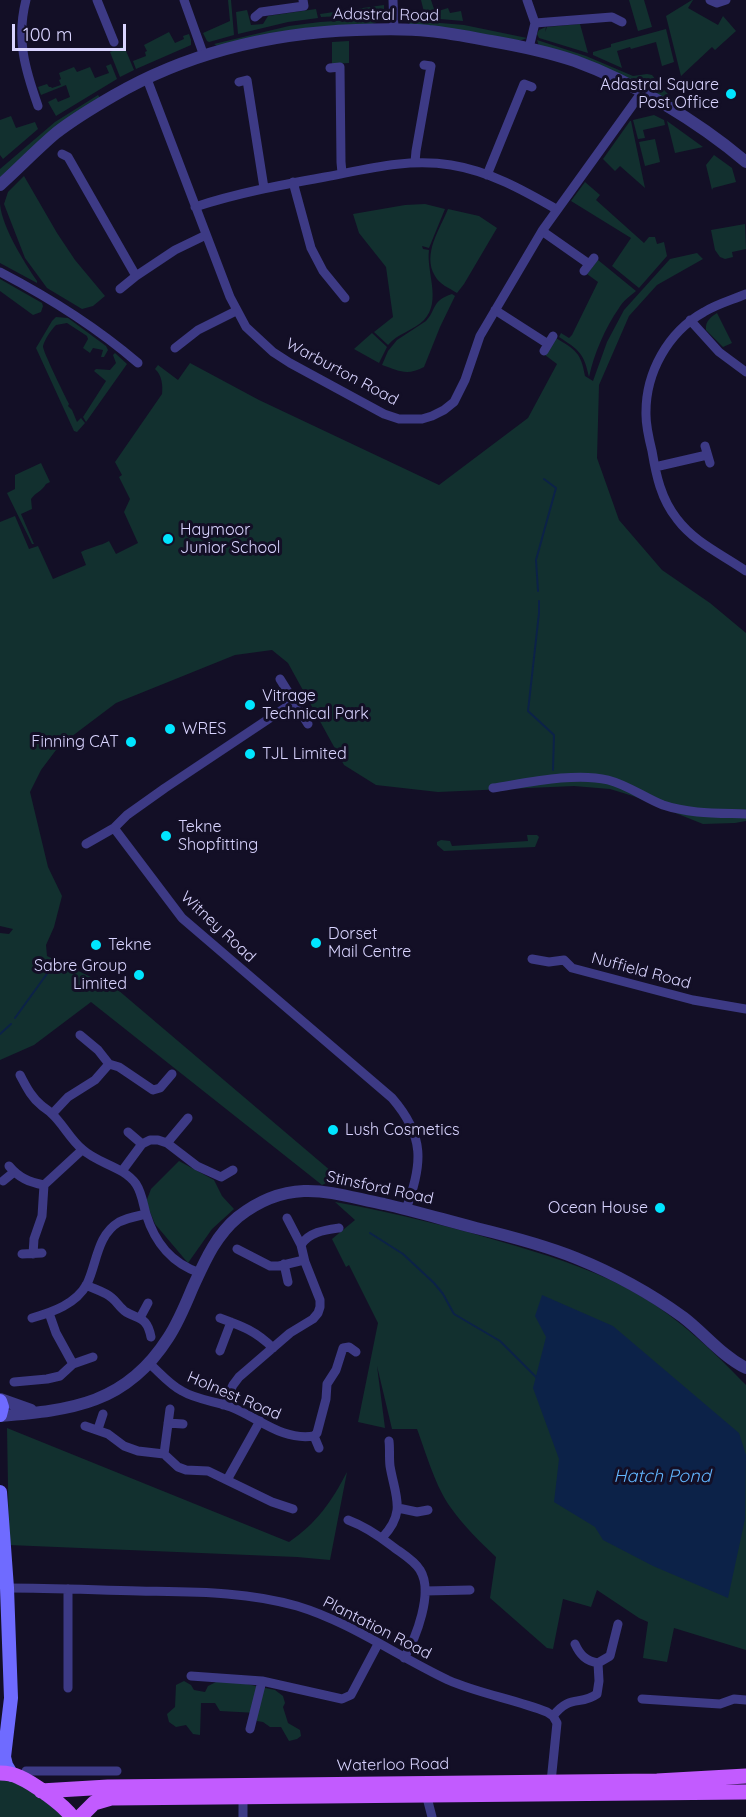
<!DOCTYPE html>
<html>
<head>
<meta charset="utf-8">
<style>
  body { margin:0 }
  #map { position:relative; width:746px; height:1817px; overflow:hidden; background:#130f26; font-family:Quicksand,sans-serif }
  canvas { display:block }
  .scale { position:absolute; left:12px; top:24px; width:114px; height:27px; box-sizing:border-box; border:3px solid #d9d4ff; border-top:0; padding-left:8px; font-size:18px; line-height:21px; white-space:nowrap; color:#d9d4ff; -webkit-text-stroke:4px #130f26; paint-order:stroke }
</style>
</head>
<body>
<div id="map">
<canvas width="746" height="1817"></canvas>
<div class="scale">100 m</div>
</div>
<script>
const g = document.querySelector('canvas').getContext('2d');
g.lineJoin = 'round';
function fillPath(path, color) {
  g.fillStyle = color;
  g.fill(path, 'evenodd');
}
function trace(path, color, width, dash) {
  g.strokeStyle = color;
  g.lineWidth = width;
  g.lineCap = dash ? 'butt' : 'round';
  g.setLineDash(dash || []);
  g.stroke(path);
}
function drawText(font, color, halo, rows, align = 'center') {
  g.font = font + ' Quicksand,sans-serif';
  g.lineWidth = 6;
  g.setLineDash([]);
  g.textBaseline = 'middle';
  g.strokeStyle = halo;
  g.fillStyle = color;
  for (const [text, x, y, turn = 0] of rows) {
    g.save();
    g.translate(x, y);
    g.rotate((+turn || 0) * Math.PI / 180);
    g.textAlign = isNaN(turn) ? turn : align;
    if (halo) g.strokeText(text, 0, 0);
    g.fillText(text, 0, 0);
    g.restore();
  }
}
fillPath(new Path2D(`
  M228,0H231L234,35L209,42L207,41L203,33L230,21Z
  M421,0H431L435,12L448,8L450,13L461,11L463,21L405,16L424,12Z
  M629,0H644L652,27L638,31Z
  M692,0H693L688,8L718,25L723,16L736,31L715,50L712,47L681,76L666,16Z
  M384,5V14L321,17L320,14Z
  M316,9L318,18L288,22L238,34L236,12L247,10L251,25L263,24L268,16Z
  M384,18L371,25L217,46L214,44L289,26L320,22Z
  M404,20L464,25L527,38L519,41L411,25Z
  M580,24L588,53L539,38L537,34L539,30L546,27L545,32L547,27Z
  M666,29L674,62L662,66L656,42L631,49L630,47L617,51L622,68L593,55V52L611,47V44Z
  M169,32L175,43L184,39L183,36L189,34L191,40V45L136,69L133,61L146,56L145,52L147,51L144,45Z
  M537,40L586,56L633,76L647,74L652,75L664,90L675,101L673,105L539,46Z
  M349,41V63L332,64V42Z
  M124,46L134,70L120,77L110,52Z
  M111,64L117,79L56,116L48,102L56,98L58,102L70,97L66,85L41,95L38,87L47,84L49,87H51L52,88L61,85L59,80L61,79L59,73L74,67L77,72L90,67L95,78L109,73L106,66Z
  M98,95L101,99L0,179V169L55,122Z
  M654,115L664,120L665,125L643,130L645,138L638,139L633,120Z
  M11,116L16,128L35,122L38,129L3,159L0,155V120Z
  M630,121H631L645,188L620,166L615,171L603,159Z
  M667,121L703,147L675,153Z
  M655,139L660,162L645,166L639,142Z
  M714,155L732,168L736,182L713,188L712,190L706,165Z
  M24,176L57,233L75,260L105,296L93,306L82,309L47,288L25,258L4,204L8,192Z
  M585,182L600,195L596,200L644,243L649,237H655L657,244L664,242L667,256L639,288L612,266L631,238L571,201Z
  M0,204C2,227 24,262 37,281V283L0,263Z
  M425,204L445,209L429,248L422,246L423,249L429,250C426,272 442,301 424,320C413,331 398,333 388,345L374,332L393,317L386,267L359,233L353,214L405,205Z
  M448,209L479,216L497,228L464,284L457,293C449,288 439,284 435,276C422,254 440,229 448,209Z
  M745,224L746,249L732,252L733,257L725,259L720,257L715,250L711,230Z
  M697,253L703,259L657,285L629,316L599,385L597,458L619,520L662,570L710,603L746,633V821L735,823L703,824L633,796L610,789L574,786L438,792L376,785L344,765L288,663L272,650L235,655L116,703L59,746L41,770L30,792L48,867L62,896L54,927L46,945L47,956L118,990L338,1177L322,1185L91,1002L34,1045L0,1060V933L9,934L13,929L0,926V522L15,516L29,549L38,546L53,579L86,565L81,552C91,547 100,546 109,541L116,554L138,543L124,512L130,499L119,477L122,475L115,462L162,394C163,386 162,375 155,369L158,365L178,380L190,363L259,400L439,485L528,418L557,364L545,355L556,338C576,350 581,353 585,376L593,381L607,342L624,310L670,259Z
  M598,260L636,291C630,296 623,301 619,308C605,328 594,354 589,377C584,353 579,350 559,337L561,333L569,338L572,335L598,282L587,274Z
  M0,279L42,303L43,306L41,312L33,315L0,291Z
  M452,294L455,296L440,327L424,367C407,376 399,371 382,365L388,351L397,340L426,321C437,309 431,301 452,294Z
  M717,313L732,343L723,347L706,330C705,321 711,317 717,313Z
  M56,317L68,318L106,346L108,350L104,357H101L103,350L93,348L90,353L83,348L88,339L87,336L67,323L56,325C51,330 45,339 43,346C42,350 65,396 69,404L68,406L72,410L77,422L81,418L85,423L77,432L74,431L36,348L52,321Z
  M372,333L387,347L379,363L354,349Z
  M115,353L127,364L86,422L83,417L106,381L94,371L96,369L110,370L116,363L113,355Z
  M41,463L50,482L46,484C41,492 36,492 31,499L32,509L21,514L34,544H32L7,493L15,489V475Z
  M527,835H537L539,837L535,847L444,851L437,845V842L441,840L450,841L452,846L528,841Z
  M179,1161L214,1180L222,1196L234,1209L212,1229L188,1263L155,1224L146,1202L151,1189Z
  M335,1202C396,1213 456,1228 516,1246C559,1259 603,1273 642,1297C680,1319 716,1354 746,1385V1650L674,1628L667,1662L643,1658L648,1622L639,1618L597,1590L591,1607L563,1599L553,1649L547,1648L490,1598L496,1557C480,1542 464,1526 451,1508C436,1488 426,1453 417,1429H392L377,1366L385,1428L358,1422L378,1323L349,1265L346,1267L332,1239L355,1220Z
  M7,1428L289,1542C316,1524 332,1501 347,1472L330,1560L297,1557L9,1545Z
  M184,1681L191,1685L194,1690L205,1692L208,1686L218,1681L237,1682L275,1690L283,1696L285,1703L283,1707L288,1723L300,1730L301,1736L297,1739L289,1741L281,1727H270L263,1722L257,1721V1713L220,1711L215,1703H201L200,1735L193,1734L186,1725L176,1727L169,1722L167,1714L175,1707L176,1685Z
  M0,1779L19,1783L66,1817H0Z`), '#12302f');
fillPath(new Path2D(`
  M542,1295L613,1326L739,1433L746,1455L745,1519L728,1598L653,1566L603,1540L595,1527L554,1502L559,1459L533,1388L546,1337L535,1316Z`), '#0c2248');
trace(new Path2D(`
  M538,591L536,560L556,488L544,479
  M539,601V613L528,711L554,735L553,770
  M15,1018L49,971
  M0,1034L11,1024
  M370,1233L403,1254L434,1283L443,1294L454,1314L500,1341L536,1377`), '#0c2248', 2);
trace(new Path2D(`
  M26,0C16,39 25,69 38,106
  M97,0L114,42
  M184,0L204,56
  M393,0L394,29
  M527,0L535,23L612,17L622,22
  M710,0L717,3L726,0
  M255,17L261,12L304,6L303,0
  M529,48L535,23
  M330,68L340,67L341,162L342,173
  M147,79L230,297L246,327L273,352L290,363L384,414L399,419H422L432,416L444,410L454,402L465,380L480,336L542,231L642,92
  M239,82L247,80L264,188
  M62,154L68,157L136,276L175,250L206,235
  M415,162L416,151L431,66L424,65
  M487,175L524,84L532,87
  M293,182L311,248L323,271L345,298
  M195,207C237,193 281,185 325,177C367,169 408,158 451,165C489,171 523,190 556,209
  M542,231L589,264
  M584,271L594,258
  M0,272C50,298 96,327 138,363
  M120,289L136,276
  M746,294C732,300 717,304 704,312C668,332 645,373 646,415C646,427 649,439 652,451C656,475 661,499 677,519C694,542 723,555 746,571
  M495,310L548,344
  M690,320L719,352L746,372
  M175,348L198,330L236,311
  M544,351L553,336
  M705,446L710,463
  M655,467L707,455
  M280,679L308,724
  M294,702L165,788L127,815L114,828L182,918L392,1098C425,1136 423,1164 406,1209
  M493,788C526,783 575,772 608,780C628,785 645,798 663,805C690,814 718,813 746,814
  M86,844L114,828
  M532,959L549,962L564,960L572,968L693,1000L746,1009
  M80,1035L98,1050L109,1064
  M20,1075C26,1086 31,1097 41,1105C44,1108 49,1110 52,1114C63,1124 70,1139 82,1149C98,1164 123,1166 136,1184C142,1193 143,1204 146,1214C155,1243 171,1263 200,1273
  M52,1114L68,1097L95,1080L109,1064L119,1067L153,1090L160,1088L172,1074
  M128,1132L142,1144
  M167,1143L188,1118
  M9,1166C19,1178 29,1182 44,1185
  M122,1171L142,1144L150,1140H158L167,1143L197,1166L221,1177L233,1170
  M3,1181L14,1172
  M301,1245C309,1232 325,1230 339,1228
  M237,1249L270,1266H279L304,1260
  M22,1254L42,1253
  M33,1254L34,1239L42,1216L44,1185L82,1150
  M284,1264L288,1282
  M86,1285C94,1289 106,1292 112,1298C117,1302 120,1308 126,1312C140,1320 147,1317 151,1337
  M49,1313L56,1333L73,1364
  M32,1318C53,1312 76,1304 87,1284C97,1263 97,1235 119,1222C127,1218 138,1216 146,1214
  M140,1318L148,1303
  M220,1318C242,1326 256,1331 273,1348
  M220,1351L231,1322
  M150,1364C160,1373 170,1385 182,1391C197,1400 215,1401 231,1407C259,1418 282,1441 314,1436L317,1433L326,1399L327,1384L336,1370L343,1348L349,1347L356,1352
  M14,1382L47,1379L60,1376L73,1364L93,1357
  M223,1405L233,1385L239,1377L290,1333L313,1319L318,1313L320,1307V1300L305,1262L301,1245L287,1218
  M168,1423L183,1424
  M85,1426L108,1434L124,1446L138,1451L164,1454L178,1467L186,1470L208,1471L272,1502L293,1509
  M98,1429L103,1414
  M314,1436L319,1448
  M164,1454L170,1409
  M227,1480L260,1421
  M398,1508L417,1512L428,1510
  M348,1520C364,1526 378,1535 392,1546C401,1553 414,1560 420,1570C434,1592 416,1638 404,1658
  M382,1538C407,1512 395,1496 390,1466C389,1458 390,1449 389,1441
  M7,1588C51,1588 95,1590 139,1591C192,1592 245,1591 297,1606C350,1622 397,1656 448,1680C480,1694 514,1699 547,1712L553,1716L557,1723L551,1782
  M425,1591L470,1590
  M575,1644C580,1655 586,1661 598,1663
  M191,1676L262,1681L342,1699L351,1695L378,1644
  M68,1688V1589
  M642,1699L720,1704L734,1699L746,1700
  M553,1716C570,1694 580,1706 597,1694L599,1681L598,1663L610,1656L618,1624
  M250,1729L262,1681
  M26,1771H117
  M425,1790L432,1817
  M243,1797V1817`), '#3d3a85', 9);
trace(new Path2D(`
  M0,185C19,168 37,149 56,133C74,119 94,107 113,96C187,53 272,33 356,30C380,29 404,28 429,31C450,33 470,37 491,41C520,46 548,52 575,61C633,82 699,122 746,162
  M0,1399L31,1410
  M0,1416C72,1410 126,1404 168,1338C178,1323 185,1306 192,1289C204,1263 215,1236 238,1217C257,1202 279,1192 304,1191C331,1190 357,1199 384,1204C415,1211 445,1220 476,1228C509,1236 544,1245 576,1258C613,1273 650,1293 683,1317C704,1333 722,1356 746,1368`), '#3d3a85', 12);
trace(new Path2D(`
  M0,1401L2,1407L0,1415
  M0,1492L7,1588L11,1698L4,1757L6,1765L12,1775`), '#6f6bff', 14);
trace(new Path2D(`
  M0,1773C6,1773 13,1774 19,1777C33,1783 64,1805 72,1817
  M41,1791L108,1787L657,1781L746,1776
  M80,1817L94,1803L111,1798L746,1792`), '#c25bff', 15);
for (const [x, y, r, color] of [
  [731,94,6,"#00e5ff"],
  [168,539,6,"#00e5ff"],
  [250,705,6,"#00e5ff"],
  [170,729,6,"#00e5ff"],
  [131,742,6,"#00e5ff"],
  [250,754,6,"#00e5ff"],
  [166,836,6,"#00e5ff"],
  [316,943,6,"#00e5ff"],
  [96,945,6,"#00e5ff"],
  [139,975,6,"#00e5ff"],
  [333,1130,6,"#00e5ff"],
  [660,1208,6,"#00e5ff"]
]) {
  const dot = new Path2D();
  dot.arc(x, y, r, 0, 2 * Math.PI);
  g.fillStyle = color;
  g.fill(dot);
  trace(dot, '#130f26', 2);
}
drawText('16px', '#d9d4ff', '#130f26', [
  ["Adastral Road",386,15,1],
  ["Warburton Road",342,372,28],
  ["Witney Road",218,927,43],
  ["Nuffield Road",641,971,15],
  ["Stinsford Road",380,1188,12],
  ["Holnest Road",234,1396,23],
  ["Plantation Road",377,1628,27],
  ["Waterloo Road",393,1765,-1]
]);
drawText('16px', '#d9d4ff', '#130f26', [
  ["Adastral Square",719,85,"right"],
  ["Post Office",719,103,"right"],
  ["Haymoor",180,530],
  ["Junior School",180,548],
  ["Vitrage",262,696],
  ["Technical Park",262,714],
  ["WRES",182,729],
  ["Finning CAT",119,742,"right"],
  ["TJL Limited",262,754],
  ["Tekne",178,827],
  ["Shopfitting",178,845],
  ["Dorset",328,934],
  ["Mail Centre",328,952],
  ["Tekne",108,945],
  ["Sabre Group",127,966,"right"],
  ["Limited",127,984,"right"],
  ["Lush Cosmetics",345,1130],
  ["Ocean House",648,1208,"right"]
], 'left');
drawText('italic 18px', '#62b6ff', '#130f26', [
  ["Hatch Pond",662,1477]
]);
</script>
</body>
</html>
